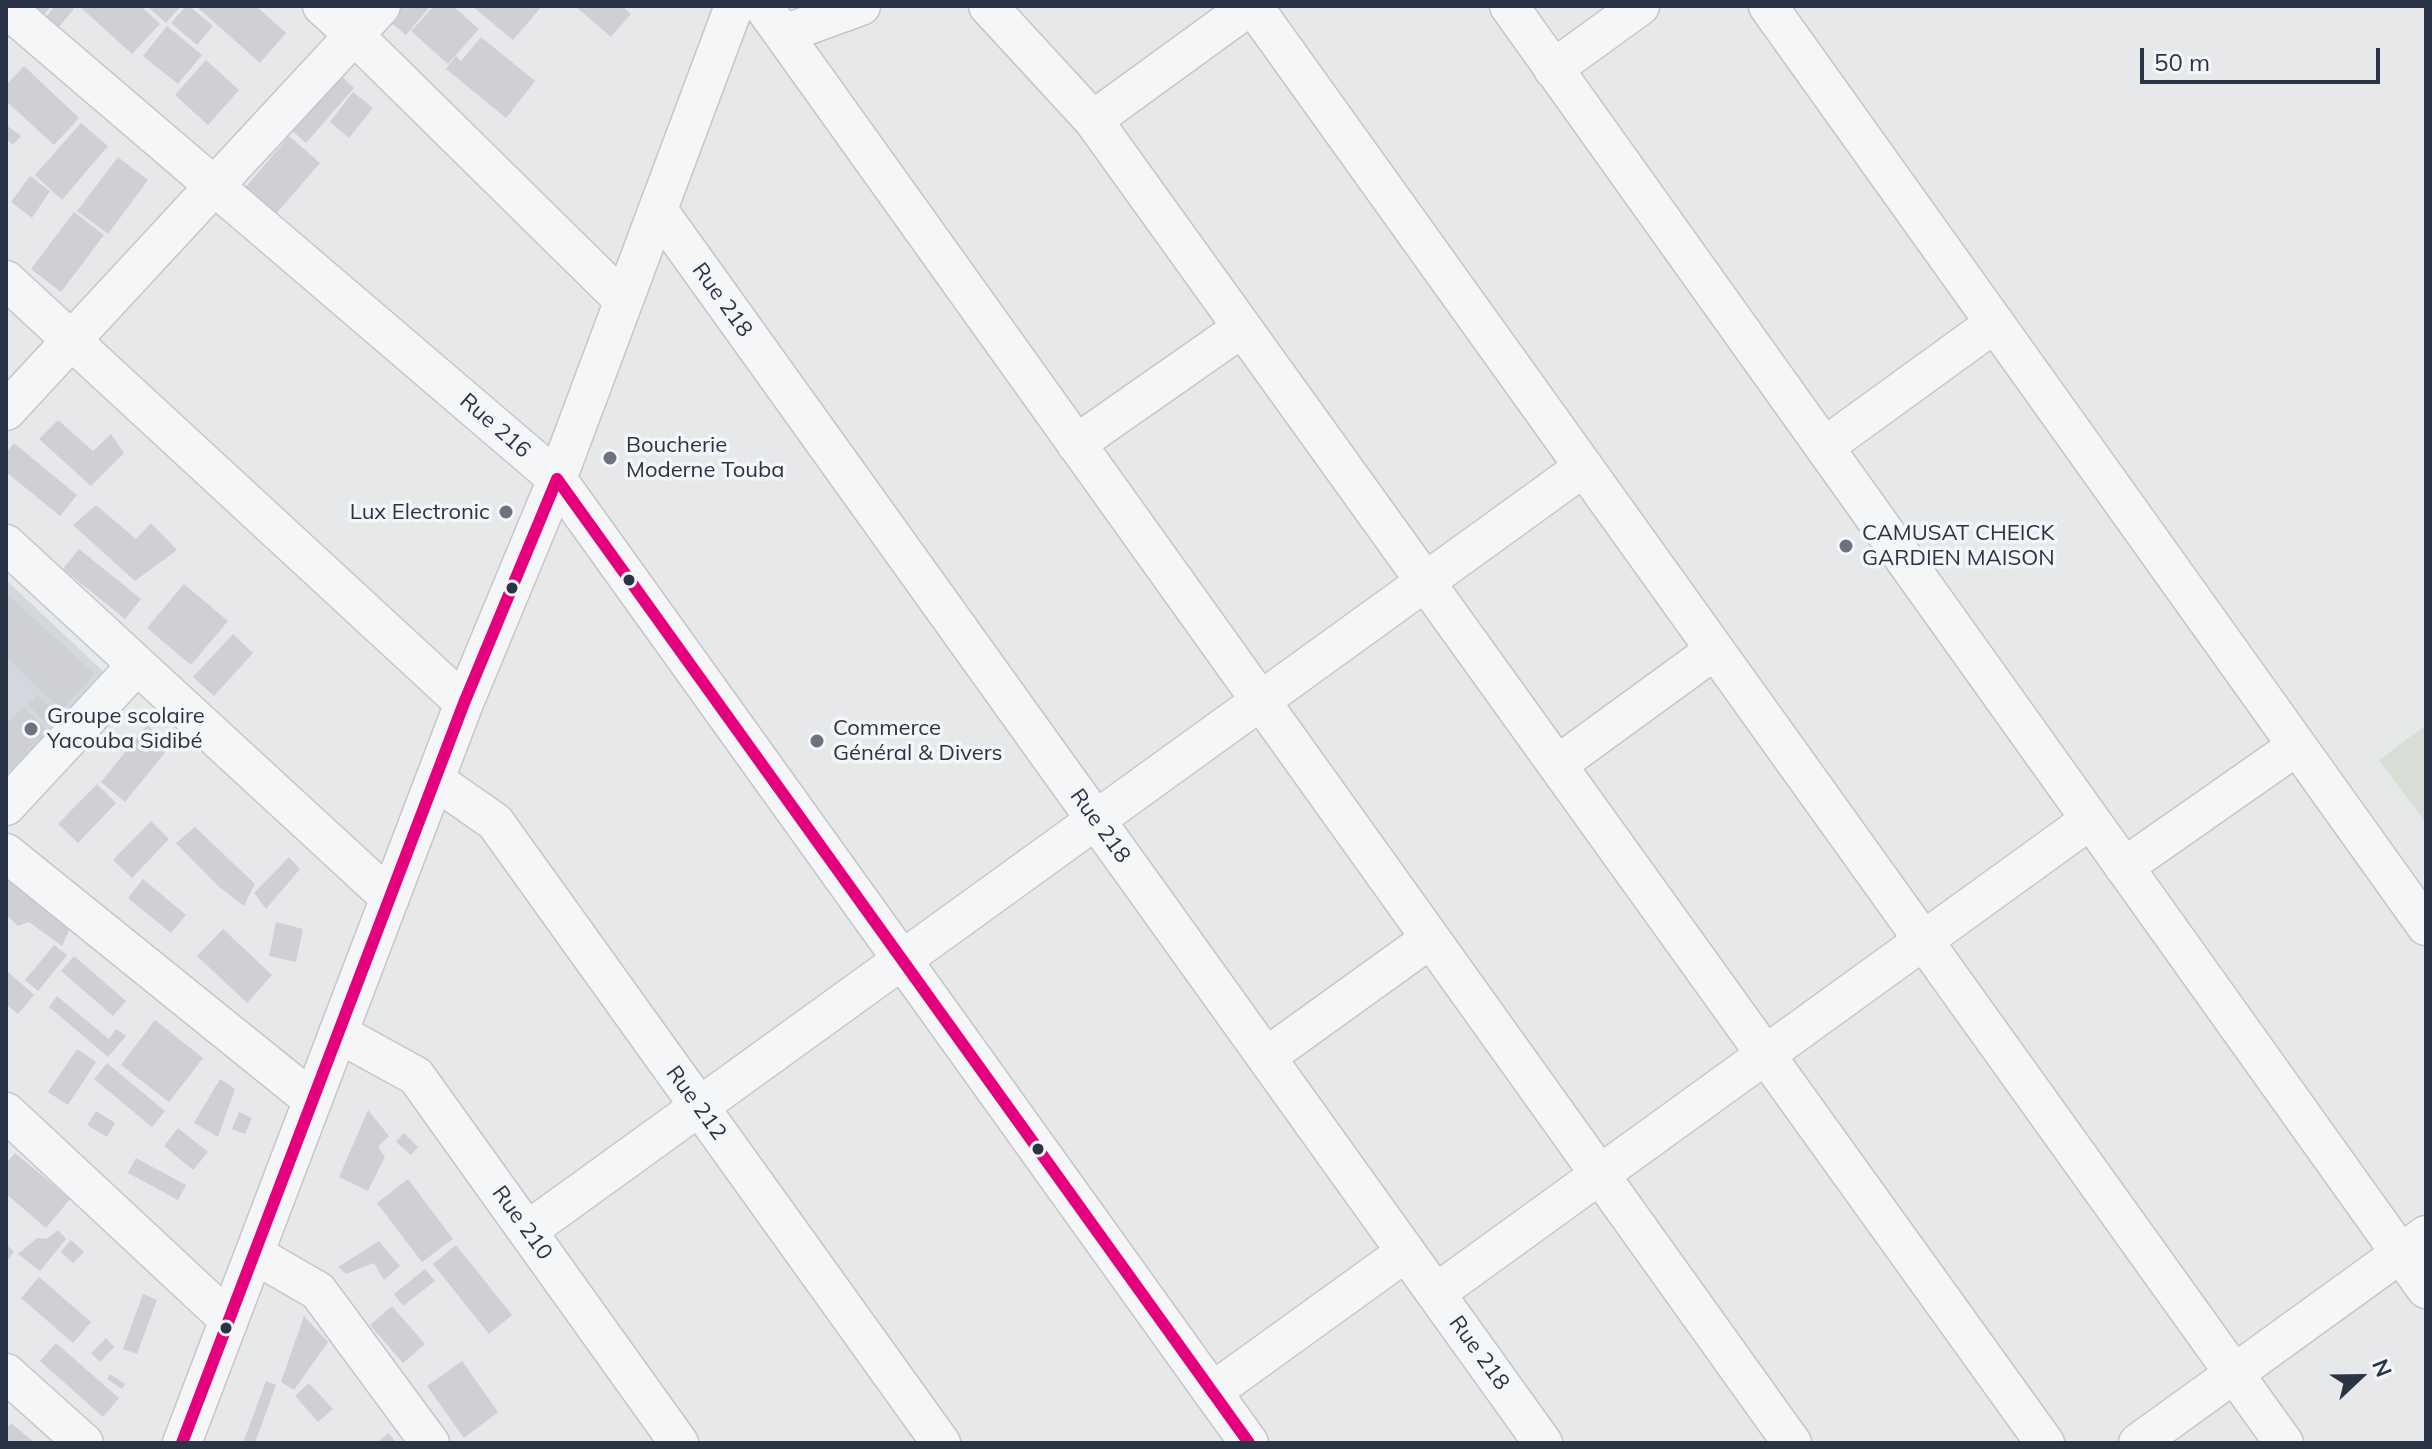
<!DOCTYPE html>
<html>
<head>
<meta charset="utf-8">
<style>
  body { margin:0 }
  #map { position:relative; width:2432px; height:1449px; overflow:hidden; background:#e6e8ea; font-family:Mulish,sans-serif }
  canvas { display:block }
  .frame { position:absolute; inset:0; border:8px solid #2b3445; pointer-events:none }
  .north { position:absolute; left:2320px; top:1337px; width:80px; height:80px; -webkit-text-stroke:6px #f4f6f9; paint-order:stroke; rotate:68deg; font-size:22px; font-weight:700; line-height:32px; text-align:center; color:#2b3445 }
  .north::after { content:''; display:block; margin:auto; width:28px; height:36px; background:#2b3445; clip-path:polygon(50% 0,100% 100%,50% 72%,0 100%) }
  .scale { position:absolute; left:2140px; top:48px; width:240px; height:36px; box-sizing:border-box; border:4px solid #2b3445; border-top:0; padding-left:10px; font-size:24px; line-height:28px; white-space:nowrap; color:#2b3445; -webkit-text-stroke:6px #f4f6f9; paint-order:stroke }
</style>
</head>
<body>
<div id="map">
<canvas width="2432" height="1449"></canvas>
<div class="frame"></div>
<div class="north">N</div>
<div class="scale">50 m</div>
</div>
<script>
const g = document.querySelector('canvas').getContext('2d');
g.lineJoin = 'round';
function fillPath(path, color) {
  g.fillStyle = color;
  g.fill(path, 'evenodd');
}
function trace(path, color, width, dash) {
  g.strokeStyle = color;
  g.lineWidth = width;
  g.lineCap = dash ? 'butt' : 'round';
  g.setLineDash(dash || []);
  g.stroke(path);
}
function drawText(font, color, halo, rows, align = 'center') {
  g.font = font + ' Mulish,sans-serif';
  g.lineWidth = 7;
  g.setLineDash([]);
  g.textBaseline = 'middle';
  g.strokeStyle = halo;
  g.fillStyle = color;
  for (const [text, x, y, turn = 0] of rows) {
    g.save();
    g.translate(x, y);
    g.rotate((+turn || 0) * Math.PI / 180);
    g.textAlign = isNaN(turn) ? turn : align;
    if (halo) g.strokeText(text, 0, 0);
    g.fillText(text, 0, 0);
    g.restore();
  }
}
fillPath(new Path2D(`
  M6,580L107,675L6,783Z`), '#d4d7dd');
fillPath(new Path2D(`
  M2426,725V823L2379,760Z`), '#d6ded6');
fillPath(new Path2D(`
  M34,6H51L44,15Z
  M55,6H70L74,9L58,28L46,17Z
  M79,6H141L160,24L132,54Z
  M147,6H181L166,23Z
  M186,6H189L213,26L197,45L171,23Z
  M196,6H256L286,33L260,63Z
  M395,6H424L428,9L406,35L385,18Z
  M434,6H453L479,29L448,64L411,31Z
  M472,6H542L513,40Z
  M575,6H622L631,14L611,37Z
  M167,26L202,55L178,84L143,56Z
  M481,37L535,81L506,118L446,69L456,56L461,61Z
  M206,60L239,90L208,125L175,95Z
  M24,66L79,118L54,145L6,101V85Z
  M339,74L354,88L306,143L291,130Z
  M353,92L373,108L349,138L330,122Z
  M81,123L108,146L62,200L35,175Z
  M6,125L21,136L13,145L6,139Z
  M289,136L320,163L275,215L245,188Z
  M118,157L148,180L108,234L77,211Z
  M30,176L50,191L32,218L11,202Z
  M74,212L104,235L61,292L31,269Z
  M58,420L93,451L111,434L124,453L91,486L39,439Z
  M14,443L77,495L60,516L6,472V453Z
  M96,505L136,539L151,523L177,550L135,581L73,525Z
  M79,549L141,599L125,619L63,569Z
  M184,584L228,621L191,665L147,628Z
  M6,593L94,674L62,710L6,657Z
  M233,634L253,653L214,696L193,677Z
  M37,695L59,716L50,726L28,705Z
  M24,707L47,730L6,774V725Z
  M147,725L171,745L125,802L101,782Z
  M97,784L116,803L78,843L58,824Z
  M151,821L169,839L132,878L113,860Z
  M195,827L255,884L244,906L218,886L176,843Z
  M289,857L300,869L266,909L254,893Z
  M143,879L186,915L171,933L128,898Z
  M8,880L70,928L62,946L29,922L18,926L6,914V883Z
  M276,922L303,929L296,962L269,956Z
  M223,929L272,975L247,1003L197,956Z
  M54,945L67,955L38,991L25,980Z
  M74,956L126,1001L113,1016L61,971Z
  M6,970L34,995L18,1014L6,1004Z
  M57,996L109,1039L116,1029L126,1036L108,1057L49,1007Z
  M155,1020L203,1058L169,1102L121,1065Z
  M77,1049L96,1062L68,1105L48,1092Z
  M107,1063L165,1111L152,1127L94,1079Z
  M220,1079L235,1089L218,1137L194,1123Z
  M368,1110L389,1136L378,1147L385,1157L368,1191L339,1177Z
  M96,1111L115,1123L107,1137L87,1125Z
  M239,1112L252,1118L245,1134L232,1129Z
  M178,1128L208,1152L193,1170L164,1146Z
  M404,1133L418,1147L411,1155L396,1142Z
  M15,1153L70,1199L46,1228L6,1194V1163Z
  M136,1158L186,1185L178,1200L128,1173Z
  M408,1179L453,1239L422,1262L377,1203Z
  M58,1230L66,1239L40,1271L18,1254L37,1238L47,1239Z
  M71,1240L84,1252L73,1263L61,1252Z
  M379,1241L400,1266L384,1280L374,1263L346,1274L338,1267Z
  M6,1244L14,1252L6,1262Z
  M456,1245L512,1315L489,1334L433,1264Z
  M425,1269L435,1281L403,1306L394,1294Z
  M39,1277L91,1322L73,1343L21,1298Z
  M143,1294L157,1300L137,1354L123,1349Z
  M392,1306L425,1344L403,1363L370,1325Z
  M304,1316L328,1342L294,1390L281,1382Z
  M106,1338L114,1347L100,1362L91,1353Z
  M56,1343L119,1398L103,1417L40,1361Z
  M462,1361L498,1412L464,1438L427,1386Z
  M110,1374L125,1384L122,1389L107,1379Z
  M266,1381L276,1385L255,1443H243Z
  M309,1383L333,1409L318,1422L295,1396Z
  M11,1423L35,1443H6V1429Z
  M389,1433L396,1443H376Z`), '#ced0d3');
const minor = new Path2D(`
  M322,6L355,36L623,300
  M763,6L1792,1443
  M988,6L1093,120L2045,1443
  M1253,6L2284,1443
  M1509,6L2426,1289
  M1768,6L2426,926
  M6,8L557,479L1249,1443
  M784,34L861,6
  M1553,69L1640,6
  M1093,120L1250,6
  M658,210L1543,1443
  M6,280L464,703
  M6,411L381,6
  M1076,444L1242,328
  M1824,447L1995,323
  M6,544L390,898
  M1557,765L1715,650
  M435,780L495,822L941,1443
  M6,806L137,665
  M6,853L311,1099
  M2124,867L2297,746
  M338,1033L416,1076L679,1443
  M1266,1057L1430,939
  M6,1112L229,1320
  M527,1231L1584,467
  M254,1254L318,1291L430,1443
  M1436,1293L2090,820
  M6,1373L84,1443
  M1212,1392L1406,1252
  M182,1443L464,703L557,479L734,6
  M2138,1443L2426,1235`);
trace(minor, '#c4c6c8', 41);
trace(minor, '#f5f6f7', 38);
trace(new Path2D(`
  M557,479L1249,1443
  M182,1443L464,703L557,479`), '#e5007d', 12);
for (const [x, y, r, color] of [
  [610,458,8,"#6c737f"],
  [506,512,8,"#6c737f"],
  [1846,546,8,"#6c737f"],
  [629,580,7,"#2b3445"],
  [512,588,7,"#2b3445"],
  [31,729,8,"#6c737f"],
  [817,741,8,"#6c737f"],
  [1038,1149,7,"#2b3445"],
  [226,1328,7,"#2b3445"]
]) {
  const dot = new Path2D();
  dot.arc(x, y, r, 0, 2 * Math.PI);
  g.fillStyle = color;
  g.fill(dot);
  trace(dot, '#f4f6f9', 3);
}
drawText('22px', '#2b3445', '#f4f6f9', [
  ["Rue 218",722,300,54],
  ["Rue 216",495,426,41],
  ["Rue 218",1100,826,54],
  ["Rue 212",696,1103,54],
  ["Rue 210",522,1223,54],
  ["Rue 218",1479,1353,54]
]);
drawText('22px', '#2b3445', '#f4f6f9', [
  ["Boucherie",626,445],
  ["Moderne Touba",626,470],
  ["Lux Electronic",490,512,"right"],
  ["CAMUSAT CHEICK",1862,533],
  ["GARDIEN MAISON",1862,558],
  ["Groupe scolaire",47,716],
  ["Yacouba Sidibé",47,741],
  ["Commerce",833,728],
  ["Général & Divers",833,753]
], 'left');
</script>
</body>
</html>
